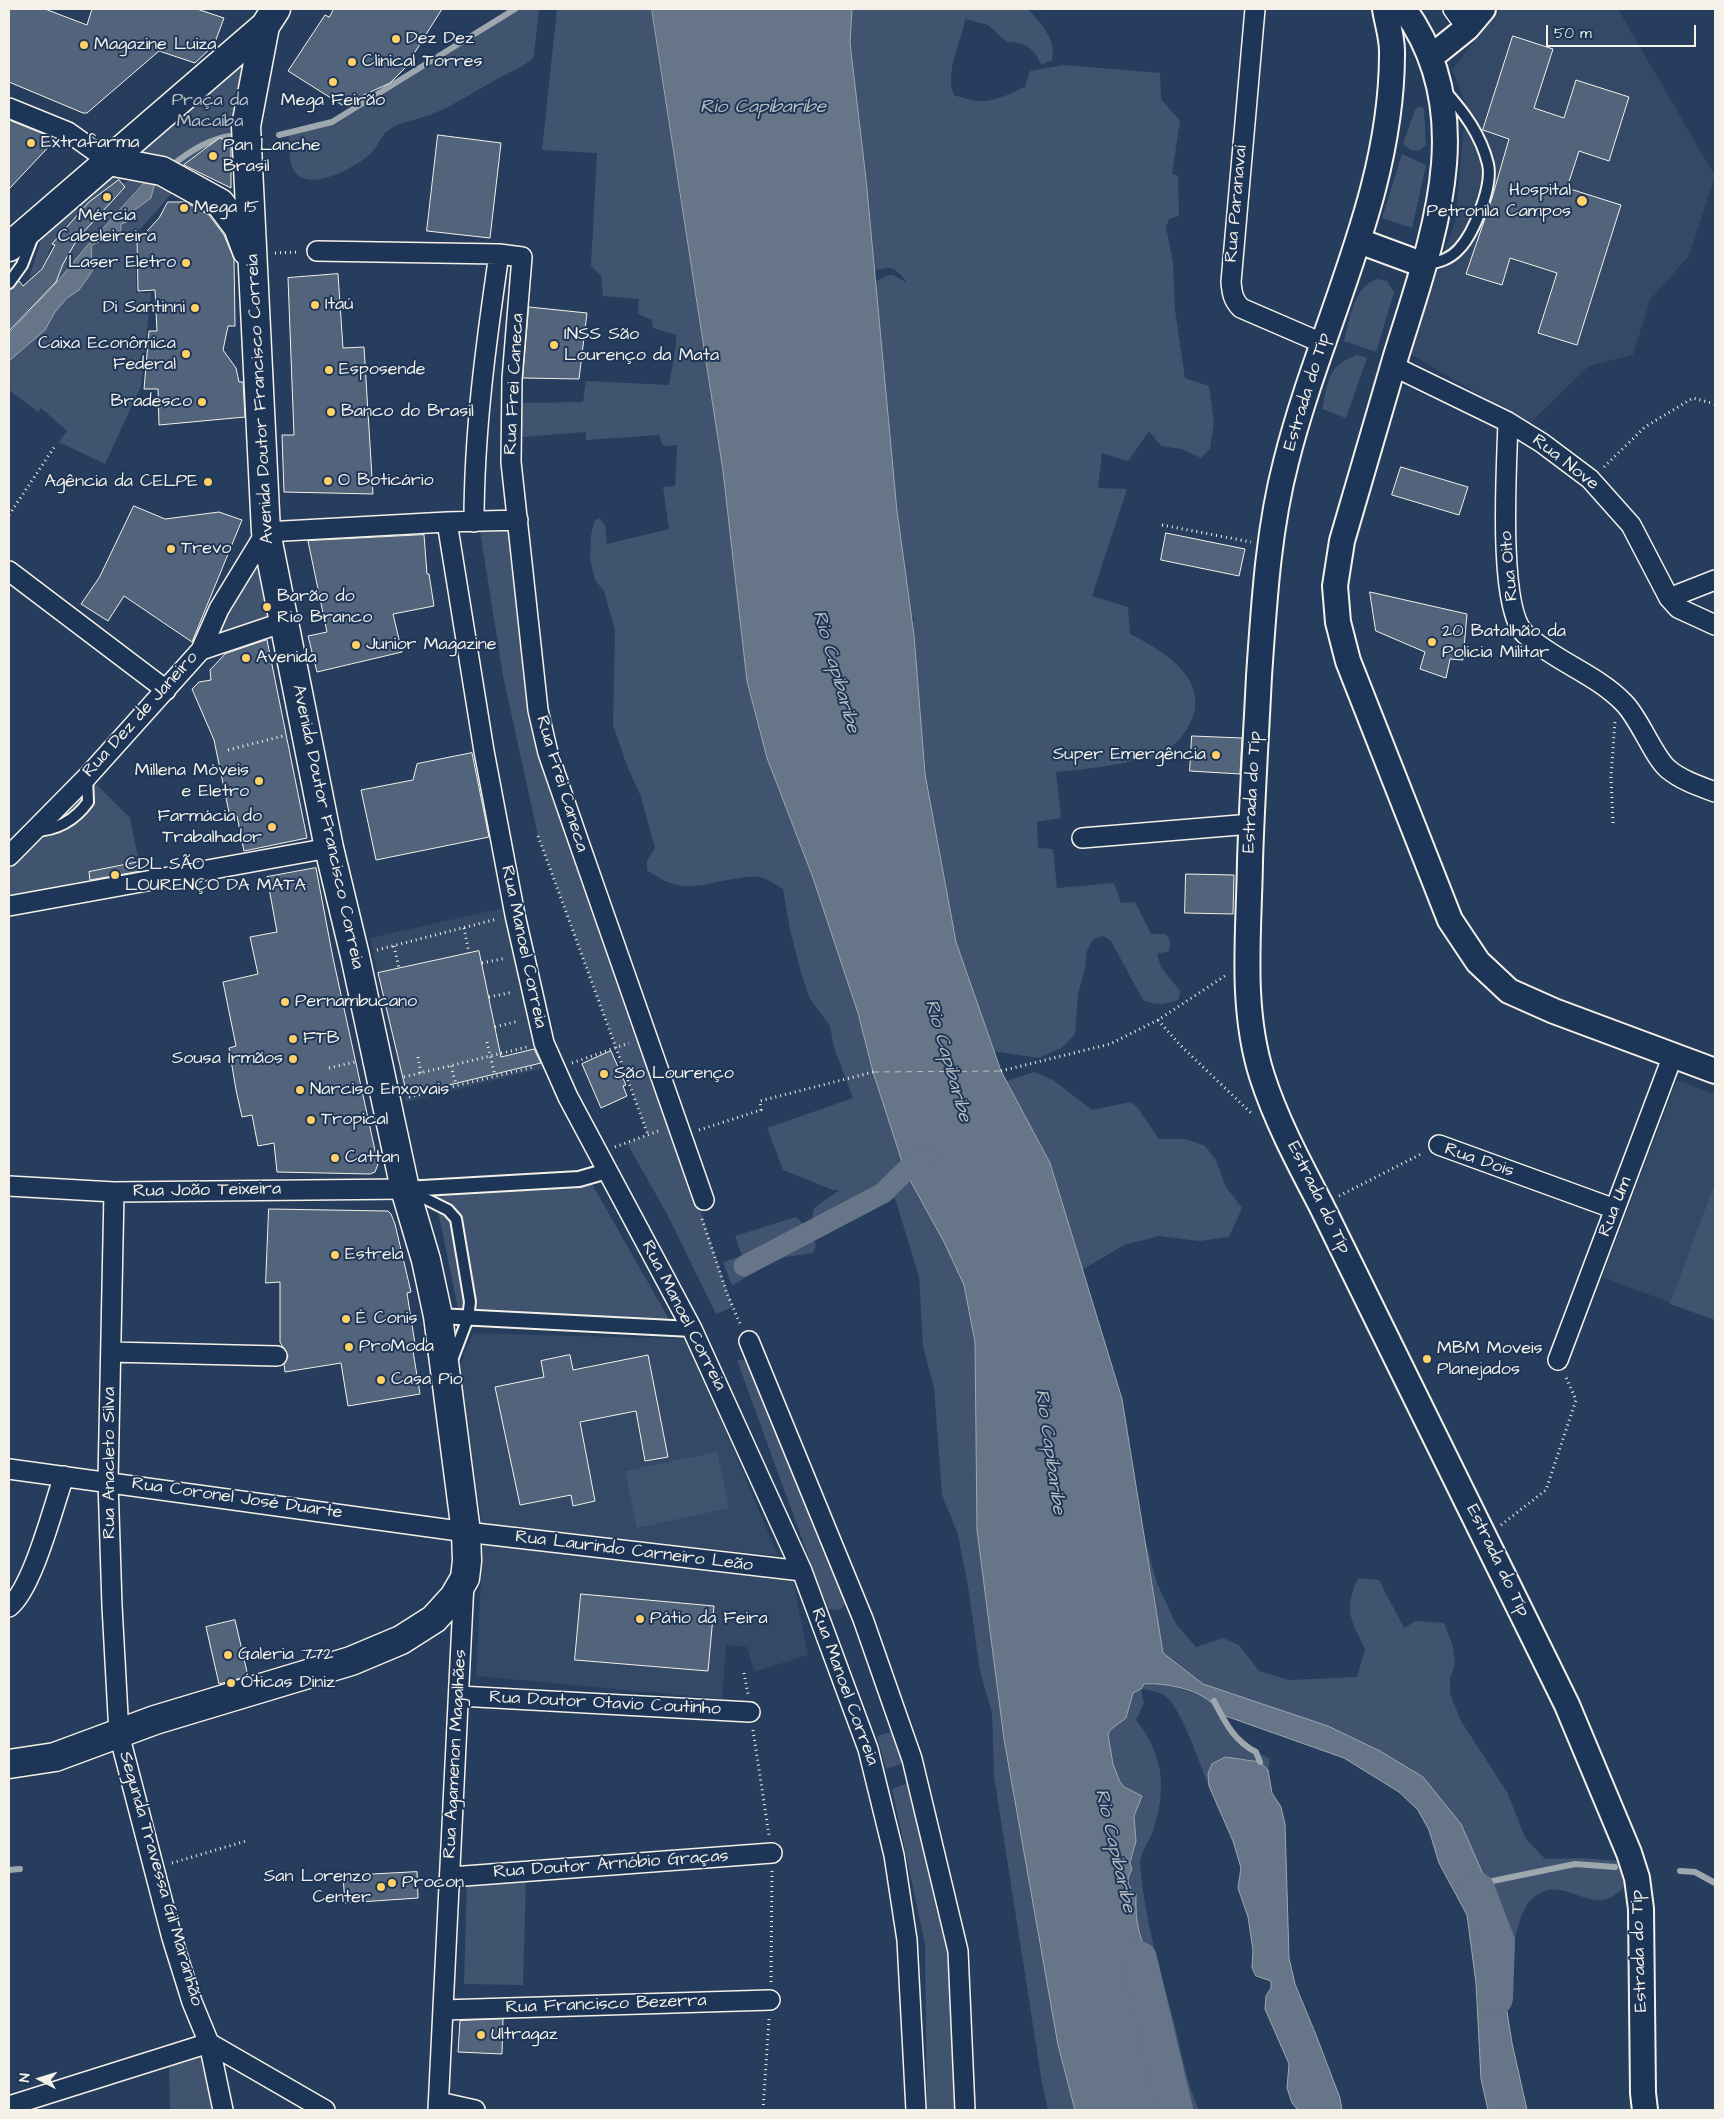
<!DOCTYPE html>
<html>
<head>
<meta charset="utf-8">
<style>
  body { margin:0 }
  #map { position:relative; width:1724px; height:2119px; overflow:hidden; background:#263d5d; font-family:"Architects Daughter",sans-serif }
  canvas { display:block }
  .frame { position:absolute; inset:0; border:10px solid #f4f1e8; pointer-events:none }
  .north { position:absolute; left:15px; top:2054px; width:50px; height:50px; -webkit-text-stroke:4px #1d3557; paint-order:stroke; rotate:275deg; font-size:14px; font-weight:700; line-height:20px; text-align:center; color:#f4f1e8 }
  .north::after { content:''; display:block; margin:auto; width:18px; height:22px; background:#f4f1e8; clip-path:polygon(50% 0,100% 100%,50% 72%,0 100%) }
  .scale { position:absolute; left:1546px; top:25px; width:150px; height:22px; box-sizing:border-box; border:2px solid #f4f1e8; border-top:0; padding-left:6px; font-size:15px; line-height:18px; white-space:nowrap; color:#f4f1e8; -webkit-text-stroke:4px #1d3557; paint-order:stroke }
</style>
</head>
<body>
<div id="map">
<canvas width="1724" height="2119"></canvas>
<div class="frame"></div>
<div class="north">N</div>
<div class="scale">50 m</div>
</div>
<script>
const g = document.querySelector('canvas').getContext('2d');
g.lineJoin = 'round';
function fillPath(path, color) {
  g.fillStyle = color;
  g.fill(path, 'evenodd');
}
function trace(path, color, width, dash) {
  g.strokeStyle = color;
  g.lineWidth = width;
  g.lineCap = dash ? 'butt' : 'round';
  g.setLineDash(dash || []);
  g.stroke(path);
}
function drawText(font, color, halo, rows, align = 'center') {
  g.font = font + ' "Architects Daughter",sans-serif';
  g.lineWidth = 4;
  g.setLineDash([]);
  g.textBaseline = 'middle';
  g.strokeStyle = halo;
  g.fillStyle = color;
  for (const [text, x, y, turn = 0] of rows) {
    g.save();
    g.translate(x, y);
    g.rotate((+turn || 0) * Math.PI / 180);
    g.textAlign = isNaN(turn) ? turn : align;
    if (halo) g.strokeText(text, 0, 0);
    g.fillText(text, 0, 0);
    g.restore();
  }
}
fillPath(new Path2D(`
  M1500,9H1618L1715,176L1689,256L1650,300L1633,355L1589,366L1529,424L1409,353L1455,222L1466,105L1452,69Z
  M512,906L548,1067L406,1102L370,938Z
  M1677,1080L1715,1094V1182L1671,1303L1602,1277Z
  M473,1333L687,1339L778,1556L482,1526L459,1368Z
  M483,1540L792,1576L808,1655L754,1672L747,1647L726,1645L722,1699L476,1676Z`), '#334966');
fillPath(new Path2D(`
  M515,9H539L534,57C525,66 516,69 505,75C479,88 455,106 427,116C412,121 397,122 385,133C380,139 377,147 372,152C360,165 324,184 306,179C285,173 291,149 288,133L332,122Z
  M557,9H652L723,471L747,681L767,758L812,875L858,1013L873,1072L905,1171L945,1242L964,1285L975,1342L1058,2045L1075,2110H1048L1042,2083L994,1776L992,1713L980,1671L968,1586L958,1535L942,1495L934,1388L923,1346L919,1277L895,1198C869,1210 844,1227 815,1229L812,1218L814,1208L839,1190H833L783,1170L767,1128L853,1098L834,1048L830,1026L810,999L802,976L790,930L783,889C777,886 770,880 763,878C756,876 747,877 740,878C701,883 684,897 647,870V861L655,848L641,797L626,763L613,725L615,630L604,591L595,580L590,559L591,536L594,522L599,518L605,525L607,544L669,529L663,487L675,486L677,445L663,446L659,435L586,440V432L523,437L520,403L583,402L586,381L669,385L676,346V335L653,328L652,320L638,314L639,299L603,296L601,276L591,266L597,153L542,150Z
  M839,9H1028C1040,23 1057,39 1052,60L1043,64L1040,63C1034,47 1023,42 1007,42L988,25L965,19C962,42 944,71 954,95C987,106 994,101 1025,87L1030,71L1063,65L1160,73L1161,99L1180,121L1172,174L1178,176L1179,216L1169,219L1166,227L1173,262L1175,310L1185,378L1209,386L1214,422L1210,449L1201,458L1182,449L1161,446L1149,431L1128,461L1102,453L1098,488L1127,489L1092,596L1128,607L1130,634C1167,652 1218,685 1185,732C1180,740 1166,753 1157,757C1151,760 1142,760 1135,761C1109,766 1082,770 1056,772L1061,818L1037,822L1038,848L1053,849L1057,888L1114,883L1121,903L1135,902L1151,934H1166L1170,941L1169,951L1157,954L1161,967L1180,991L1179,999C1166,1005 1156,1006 1143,1000L1111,941L1103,936L1093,939L1087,951L1085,969L1078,994L1075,1034L1063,1047L1039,1058L991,1051L939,903L909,660L914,616L908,625L872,281C880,281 887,274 892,275C897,276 903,281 907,283C894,264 888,266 868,273Z
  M252,37L231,144L219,138L181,168L124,149Z
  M1419,106L1424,108L1426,145L1419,151L1411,150L1403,144L1415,110Z
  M1402,154L1426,165L1412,228L1382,218Z
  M127,176C100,194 69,216 53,244C43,261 49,265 29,278L43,234L89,188L113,178Z
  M149,178L86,247L56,283C65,246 96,214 124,190L119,184L130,181L141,182Z
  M157,183L175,190L136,234V293H151L141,386L105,464L59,442L67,431L41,408L38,412L9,390V361L45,330L55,312L67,298L79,290L90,274L93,258L91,246L102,239H115L122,232L121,223L127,222L132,212L151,198L154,186Z
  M1378,279L1387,281L1394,292L1376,352L1344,341C1350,320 1353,285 1378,279Z
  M1357,355L1367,358L1346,418L1322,409C1329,380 1327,366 1357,355Z
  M517,528L535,721L733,1307L716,1314L667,1214L627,1143L648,1135L538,836L503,676L480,531Z
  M266,532L284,622L201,650Z
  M96,784L130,818L139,862L89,872L92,887L9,900V867Z
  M1034,1072L1053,1080L1092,1110L1130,1102L1137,1107L1159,1139H1186L1205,1146L1216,1160L1226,1187L1242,1208L1229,1237L1199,1241L1159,1236L1124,1245L1082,1270L1050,1163L1007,1081Z
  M588,1177L674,1328L460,1318L433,1187Z
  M1715,1182V1320L1670,1304Z
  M796,1217L810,1231L816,1244L813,1253L786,1257L767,1264L732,1286L723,1262L742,1256L735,1236Z
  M737,1360H748L847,1602C842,1610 838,1611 829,1609L818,1583Z
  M717,1452L729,1508L637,1528L625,1471Z
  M1144,1535L1157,1583L1176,1624L1196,1647L1223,1638L1239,1645L1259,1671L1289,1680L1357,1677L1365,1650C1351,1618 1343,1611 1358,1578L1379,1580L1404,1628L1416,1621L1444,1623L1453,1646L1455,1664L1450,1678V1694L1461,1721L1507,1792L1526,1839L1545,1859L1582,1858L1619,1861L1625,1886C1618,1893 1609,1901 1599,1900C1574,1900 1556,1876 1530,1901C1515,1916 1508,1979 1505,2001L1486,1881L1380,1751L1328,1726L1203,1684L1163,1653Z
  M1165,1683L1203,1697L1217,1706L1230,1731L1246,1747L1270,1759L1268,1770C1253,1755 1230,1756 1212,1764L1208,1774L1209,1786C1200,1766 1181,1706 1164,1695C1157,1691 1149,1690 1141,1689L1144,1703L1136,1720C1164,1756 1167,1788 1153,1831C1149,1842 1139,1854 1140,1866C1145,1921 1161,1974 1175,2026C1182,2055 1187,2084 1199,2110H1182L1184,2108L1179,2091L1172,2085V2071L1168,2062L1173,2061L1161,2032L1147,2022L1145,2015L1147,2009L1155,2004L1154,1982L1148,1970L1146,1953L1141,1944V1933L1136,1925L1135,1908L1128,1876L1136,1841L1134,1816L1141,1796L1124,1787L1120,1782L1113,1764L1108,1735L1110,1730L1126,1718L1133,1693L1141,1689L1144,1684Z
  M898,1730L909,1761L886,1769L877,1736Z
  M913,1781L952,1950L961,2110H927L925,1944L892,1789Z
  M467,1876L526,1877L523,1985L464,1984Z
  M215,2047L220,2110H170L169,2062Z`), '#40546f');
const water = new Path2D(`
  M652,9H852L850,43L866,179L897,511L914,635L925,774L956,942L1001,1071L1050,1163L1122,1399L1163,1653L1203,1684L1328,1726L1380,1751L1423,1777L1461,1824L1486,1881L1512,2043L1527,2110H1488L1481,2079L1476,1983L1467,1915L1439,1863L1429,1830L1418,1810L1399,1792L1344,1758L1220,1714C1211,1691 1166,1682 1144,1684L1141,1689L1133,1693L1126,1718L1110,1730L1108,1735L1113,1764L1120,1782L1124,1787L1142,1796L1134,1816L1136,1841L1130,1863L1132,1870C1125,1880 1128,1886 1136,1894C1135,1922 1139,1937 1151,1962L1148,1970L1159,1997L1155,2004L1147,2009C1142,2028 1174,2033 1173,2061L1168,2062L1172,2071V2085C1180,2092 1185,2098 1184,2108L1182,2110H1075L1058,2045L1004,1739L977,1530L975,1342L964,1285L944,1242L905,1171L873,1072L858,1013L812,875L767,758L747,681L723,471Z
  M149,178L157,183L154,186L151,198L132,212L127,222L121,224V236C110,241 103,238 91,246L93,270L79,290L67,298L55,312L45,330L9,361V333L58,281L86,247Z
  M1226,1757L1260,1762L1268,1770L1272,1793L1281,1807L1285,1824L1289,1958L1295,1984L1316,2035L1340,2098L1342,2110H1298L1292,2103L1287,2088L1289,2064L1265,2009L1266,1996L1271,1988V1981L1256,1976L1252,1968L1253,1950L1248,1917L1238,1888L1241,1868L1233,1841L1209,1786L1208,1774L1212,1764Z`);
fillPath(water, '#677588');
trace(water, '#9fa7ae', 1);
trace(new Path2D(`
  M279,135L332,122L515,9
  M170,167C187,153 208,139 230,136
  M1214,1701C1225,1722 1234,1741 1256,1752L1260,1762
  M9,1870L20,1869
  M1680,1871L1695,1872L1715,1883
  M1478,1884L1575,1864L1615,1867`), '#9fa7ae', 6);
trace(new Path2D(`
  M744,1266L883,1193L905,1171L930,1155`), '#677588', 21);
trace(new Path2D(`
  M1477,1890L1497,1942L1495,1998
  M1139,1959L1175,2110`), '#677588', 36);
trace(new Path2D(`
  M873,1072L1001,1071`), '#bcbfc2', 1, [6, 5]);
const building = new Path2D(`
  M9,9H45L87,25L92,9H197L224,18L214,45L195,63L159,51L87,113H83L9,82Z
  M334,9H442L405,68L390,83L342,105L288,71L325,15L329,17Z
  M1513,36L1553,49L1534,108L1564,118L1576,80L1629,97L1609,161L1579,151L1567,188L1621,205L1577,345L1538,333L1557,273L1510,258L1502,285L1466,274L1492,198L1509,139L1483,130Z
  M9,120L56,139L9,189Z
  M438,135L501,143L490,238L427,231Z
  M220,138L231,144V188L184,165Z
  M119,180L125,187L78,238L63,264L56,282L9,331V290L19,281L23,286L42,269L55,245L52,244L79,213L89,202Z
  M168,202H185L209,215L224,235L234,259L235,326H228L223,350L236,368L239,382H243L245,417L159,425L158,389H144L149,331H157L155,290L138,291L137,242L159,218Z
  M338,274L343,348L364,347L373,494L284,492L282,435H294L288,278Z
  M529,307L587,313L579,379L523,378Z
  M1401,467L1468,487L1459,515L1392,495Z
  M134,506L165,519L219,512L242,520L192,642L124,596L108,621L81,604L99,578Z
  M1166,533L1245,549L1239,576L1161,560Z
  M424,535L427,574H429L434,606L393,614L402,652L317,672L308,636L327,632L308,541Z
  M1370,592L1467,614L1463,660L1450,659L1446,678L1420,669L1425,652L1376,631Z
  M267,640L307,838L244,851L237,816L230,817L214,740L192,689L199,682L211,680L210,670L225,654Z
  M1192,736L1242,738L1240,774L1190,771Z
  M472,753L489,837L376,860L361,790L413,780L417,764Z
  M139,862L141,871L90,880L89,872Z
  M316,868L333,958L378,1164L375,1172L370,1174L277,1172L274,1143L258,1146L252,1115L242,1117L236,1090L229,1048L236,1046L223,982L258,974L250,937L277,932L267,877Z
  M1186,874L1234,875L1233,914L1185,913Z
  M479,951L501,1057L534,1049L541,1063L407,1095L378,973Z
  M611,1051L626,1085L623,1086L627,1096L601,1108L582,1064Z
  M269,1209L388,1211L391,1214L395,1224L411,1292L407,1293L416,1350L413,1351L420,1394L348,1406L341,1363L285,1372L284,1364L288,1356L280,1342V1282L266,1283Z
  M570,1355L573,1370L648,1355L668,1457L645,1461L636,1411L580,1422L595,1501L573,1506L571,1495L520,1505L495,1387L544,1377L541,1361Z
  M581,1594L714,1606L708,1671L575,1660Z
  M235,1620L248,1676L219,1684L206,1627Z
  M417,1872L418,1898L345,1903L343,1876Z
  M503,2019L502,2054L458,2052L460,2021Z`);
fillPath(building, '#52647b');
trace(building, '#f4f1e8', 1);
const service = new Path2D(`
  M1425,265C1438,262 1449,260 1459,249C1474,233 1493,186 1488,164C1481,135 1464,112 1444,90
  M9,283L22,265L33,236
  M35,831C58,830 75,820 88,802L87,777
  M410,1191L448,1210L456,1219L470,1302L468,1318L452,1360`);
const pedestrian = new Path2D(`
  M405,1189L579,1179L607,1171
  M438,1316L692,1329`);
const minor = new Path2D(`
  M1255,9L1231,282C1232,293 1233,300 1241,308L1322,343
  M1453,9L1467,28
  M9,108L68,132L109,161
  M317,251L499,254L522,257L512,379L511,462L538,710L548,753L576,834L704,1200
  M1393,366L1508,422L1542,443L1590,479L1631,525L1669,598L1678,608L1715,625
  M1508,422C1507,462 1497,608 1525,634C1556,662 1596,674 1624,703C1640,719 1653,756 1668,769C1681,780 1699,786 1715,792
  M447,522L484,751L515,915L544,1043L568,1097L692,1329L802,1571L868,1749L894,1855L907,1940L916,2110
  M474,522C474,431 486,343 499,254
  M9,571L166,690
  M1669,598L1715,580
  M201,650L284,622
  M1082,838L1251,824
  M9,856L87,777L201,650L219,609L266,532L447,522L518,520
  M9,906L329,848
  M1439,1145L1615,1209
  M9,1186L114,1192L405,1189
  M114,1192L108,1481L112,1606L119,1734L172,1938L192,2002L209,2043L223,2110
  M749,1341L863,1619L912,1759L958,1951L965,2110
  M111,1352L277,1356
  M1558,1360L1673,1055
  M9,1469L466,1532L802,1571
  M9,1607C33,1588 53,1507 64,1476
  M459,1696L750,1712
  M451,1877L772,1853
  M443,2010L770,2000
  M439,2102L475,2110
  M9,2106L209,2043L325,2110
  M438,2110L464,1582`);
const tertiary = new Path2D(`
  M1385,9C1387,22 1392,37 1392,51C1393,195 1320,325 1286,462C1268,531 1264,605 1259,676C1256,738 1252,799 1250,861C1249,932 1240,1007 1262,1076C1276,1120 1299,1163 1321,1205L1567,1705L1629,1853L1637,1878L1641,1909L1643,2093L1645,2110
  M1404,9C1482,116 1431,242 1396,356C1378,417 1360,479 1342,541L1335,586L1338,622L1348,661L1450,920L1478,962L1509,991L1554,1011L1715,1071
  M1431,57L1467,28L1483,9
  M1359,241L1424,265`);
const primary = new Path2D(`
  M109,161L162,171L220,203L238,227L247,251
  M9,247L265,26L276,9
  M9,1764L55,1757L155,1720L351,1661L401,1640L434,1619L454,1597L465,1578L467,1561L466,1532L438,1316L426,1260L405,1189L355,956L329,848L266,532L246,126L265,26`);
trace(service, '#f4f1e8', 14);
trace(pedestrian, '#f4f1e8', 18);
trace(minor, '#f4f1e8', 22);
trace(tertiary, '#f4f1e8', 28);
trace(primary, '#f4f1e8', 31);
trace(new Path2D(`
  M275,253L299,252
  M1604,467L1645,427L1693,398L1715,404
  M9,515L55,446
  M1162,525L1251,542
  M228,750L283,736
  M1613,823L1611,777L1615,721
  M538,836L648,1135
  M464,928L469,953
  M394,946L399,968
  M377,950L497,919
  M482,963L506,958
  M489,997L513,992
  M1158,1020L1179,1044L1251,1113
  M495,1027L519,1021
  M487,1042L495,1076
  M418,1057L421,1073
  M572,1063L629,1043
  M451,1066L456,1085
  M329,1068L355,1062
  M1001,1071L1110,1044L1158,1020L1225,976
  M404,1077L527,1047
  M409,1097L534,1067
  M699,1130L761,1110L760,1101L873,1072
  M615,1147L661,1130
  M1339,1196L1423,1153
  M702,1219L726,1291L741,1326
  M1501,1525L1546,1490L1576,1400L1565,1375
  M744,1673L748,1694
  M753,1730L769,1835
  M172,1863L246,1841
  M771,1982L772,1871
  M763,2110L769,2019`), '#f4f1e8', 3, [1, 4]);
trace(service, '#1d3557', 10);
trace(pedestrian, '#1d3557', 14);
trace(minor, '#1d3557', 19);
trace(tertiary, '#1d3557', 24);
trace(primary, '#1d3557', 28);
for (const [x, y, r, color] of [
  [396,39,5,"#ffd166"],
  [84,45,5,"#ffd166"],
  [352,62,5,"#ffd166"],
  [333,82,5,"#ffd166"],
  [31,143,5,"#ffd166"],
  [213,156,5,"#ffd166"],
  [107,197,5,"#ffd166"],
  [1582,201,6,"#ffd166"],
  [184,208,5,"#ffd166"],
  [186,263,5,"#ffd166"],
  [315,305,5,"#ffd166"],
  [195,308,5,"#ffd166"],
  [554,345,5,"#ffd166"],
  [186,354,5,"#ffd166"],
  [329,370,5,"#ffd166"],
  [202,402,5,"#ffd166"],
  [331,412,5,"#ffd166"],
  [328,481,5,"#ffd166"],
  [208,482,5,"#ffd166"],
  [171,549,5,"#ffd166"],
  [267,607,5,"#ffd166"],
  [1432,642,5,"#ffd166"],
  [356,645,5,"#ffd166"],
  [246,658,5,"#ffd166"],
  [1216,755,5,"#ffd166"],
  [259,781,5,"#ffd166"],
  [272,827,5,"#ffd166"],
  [115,875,5,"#ffd166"],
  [285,1002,5,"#ffd166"],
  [293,1039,5,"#ffd166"],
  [293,1059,5,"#ffd166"],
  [604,1074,5,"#ffd166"],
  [300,1090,5,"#ffd166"],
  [311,1120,5,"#ffd166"],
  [335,1158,5,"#ffd166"],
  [335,1255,5,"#ffd166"],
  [346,1319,5,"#ffd166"],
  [349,1347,5,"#ffd166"],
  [1427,1359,5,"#ffd166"],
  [381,1380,5,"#ffd166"],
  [640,1619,5,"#ffd166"],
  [228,1655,5,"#ffd166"],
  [231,1683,5,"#ffd166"],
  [392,1883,5,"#ffd166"],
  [381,1887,5,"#ffd166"],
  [481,2035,5,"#ffd166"]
]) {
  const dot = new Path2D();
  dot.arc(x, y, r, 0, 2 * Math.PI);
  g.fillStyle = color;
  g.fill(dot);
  trace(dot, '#1d3557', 2);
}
drawText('18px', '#f4f1e8', '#1d3557', [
  ["Dez Dez",406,39],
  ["Magazine Luiza",94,45],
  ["Clinical Torres",362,62],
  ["Mega Feirão",333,101,"center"],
  ["Extrafarma",41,143],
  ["Pan Lanche",223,146],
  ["Brasil",223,167],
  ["Hospital",1571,191,"right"],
  ["Petronila Campos",1571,212,"right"],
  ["Mega 15",194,208],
  ["Mércia",107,216,"center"],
  ["Cabeleireira",107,237,"center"],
  ["Laser Eletro",176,263,"right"],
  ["Itaú",325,305],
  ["Di Santinni",185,308,"right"],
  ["INSS São",564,335],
  ["Lourenço da Mata",564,356],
  ["Caixa Econômica",176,344,"right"],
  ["Federal",176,365,"right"],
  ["Esposende",339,370],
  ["Bradesco",192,402,"right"],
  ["Banco do Brasil",341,412],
  ["O Boticário",338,481],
  ["Agência da CELPE",198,482,"right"],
  ["Trevo",181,549],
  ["Barão do",277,597],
  ["Rio Branco",277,618],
  ["20 Batalhão da",1442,632],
  ["Policia Militar",1442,653],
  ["Junior Magazine",366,645],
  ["Avenida",256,658],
  ["Super Emergência",1206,755,"right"],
  ["Millena Móveis",249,771,"right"],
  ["e Eletro",249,792,"right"],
  ["Farmácia do",262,817,"right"],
  ["Trabalhador",262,838,"right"],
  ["CDL SÃO",125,865],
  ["LOURENÇO DA MATA",125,886],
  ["Pernambucano",295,1002],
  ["FTB",303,1039],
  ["Sousa Irmãos",283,1059,"right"],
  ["São Lourenço",614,1074],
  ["Narciso Enxovais",310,1090],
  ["Tropical",321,1120],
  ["Cattan",345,1158],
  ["Estrela",345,1255],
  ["É Conis",356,1319],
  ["ProModa",359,1347],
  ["MBM Moveis",1437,1349],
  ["Planejados",1437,1370],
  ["Casa Pio",391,1380],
  ["Pátio da Feira",650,1619],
  ["Galeria 772",238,1655],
  ["Óticas Diniz",241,1683],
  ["San Lorenzo",371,1877,"right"],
  ["Center",371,1898,"right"],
  ["Procon",402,1883],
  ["Ultragaz",491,2035]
], 'left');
drawText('18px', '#bec2c4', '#1d3557', [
  ["Praça da",210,101],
  ["Macaíba",210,122]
]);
drawText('18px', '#f4f1e8', '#1d3557', [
  ["Rua Paranavaí",1237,204,-85],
  ["Rua Frei Caneca",515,384,-87],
  ["Estrada do Tip",1308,392,-73],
  ["Avenida Doutor Francisco Correia",261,399,-93],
  ["Rua Nove",1565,463,38],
  ["Rua Oito",1510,566,-95],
  ["Rua Dez de Janeiro",141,715,-48],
  ["Rua Frei Caneca",561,784,73],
  ["Estrada do Tip",1253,792,-87],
  ["Avenida Doutor Francisco Correia",327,827,78],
  ["Rua Manoel Correia",523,947,78],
  ["Rua Dois",1479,1161,19],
  ["Rua João Teixeira",207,1191,-1],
  ["Estrada do Tip",1318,1198,64],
  ["Rua Um",1616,1207,-69],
  ["Rua Manoel Correia",683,1316,63],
  ["Rua Anacleto Silva",110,1463,-90],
  ["Rua Coronel José Duarte",237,1499,8],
  ["Rua Laurindo Carneiro Leão",634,1552,7],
  ["Estrada do Tip",1497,1561,64],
  ["Rua Manoel Correia",844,1687,70],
  ["Rua Doutor Otavio Coutinho",605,1704,3],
  ["Rua Agamenon Magalhães",456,1754,-87],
  ["Rua Doutor Arnóbio Graças",611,1865,-4],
  ["Segunda Travessa Gil Maranhão",160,1879,74],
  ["Estrada do Tip",1640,1951,-92],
  ["Rua Francisco Bezerra",606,2005,-2]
]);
drawText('italic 19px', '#bcbfc2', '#1d3557', [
  ["Rio Capibaribe",763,108],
  ["Rio Capibaribe",835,672,74],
  ["Rio Capibaribe",947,1061,74],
  ["Rio Capibaribe",1049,1452,82],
  ["Rio Capibaribe",1114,1851,77]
]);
</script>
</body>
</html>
